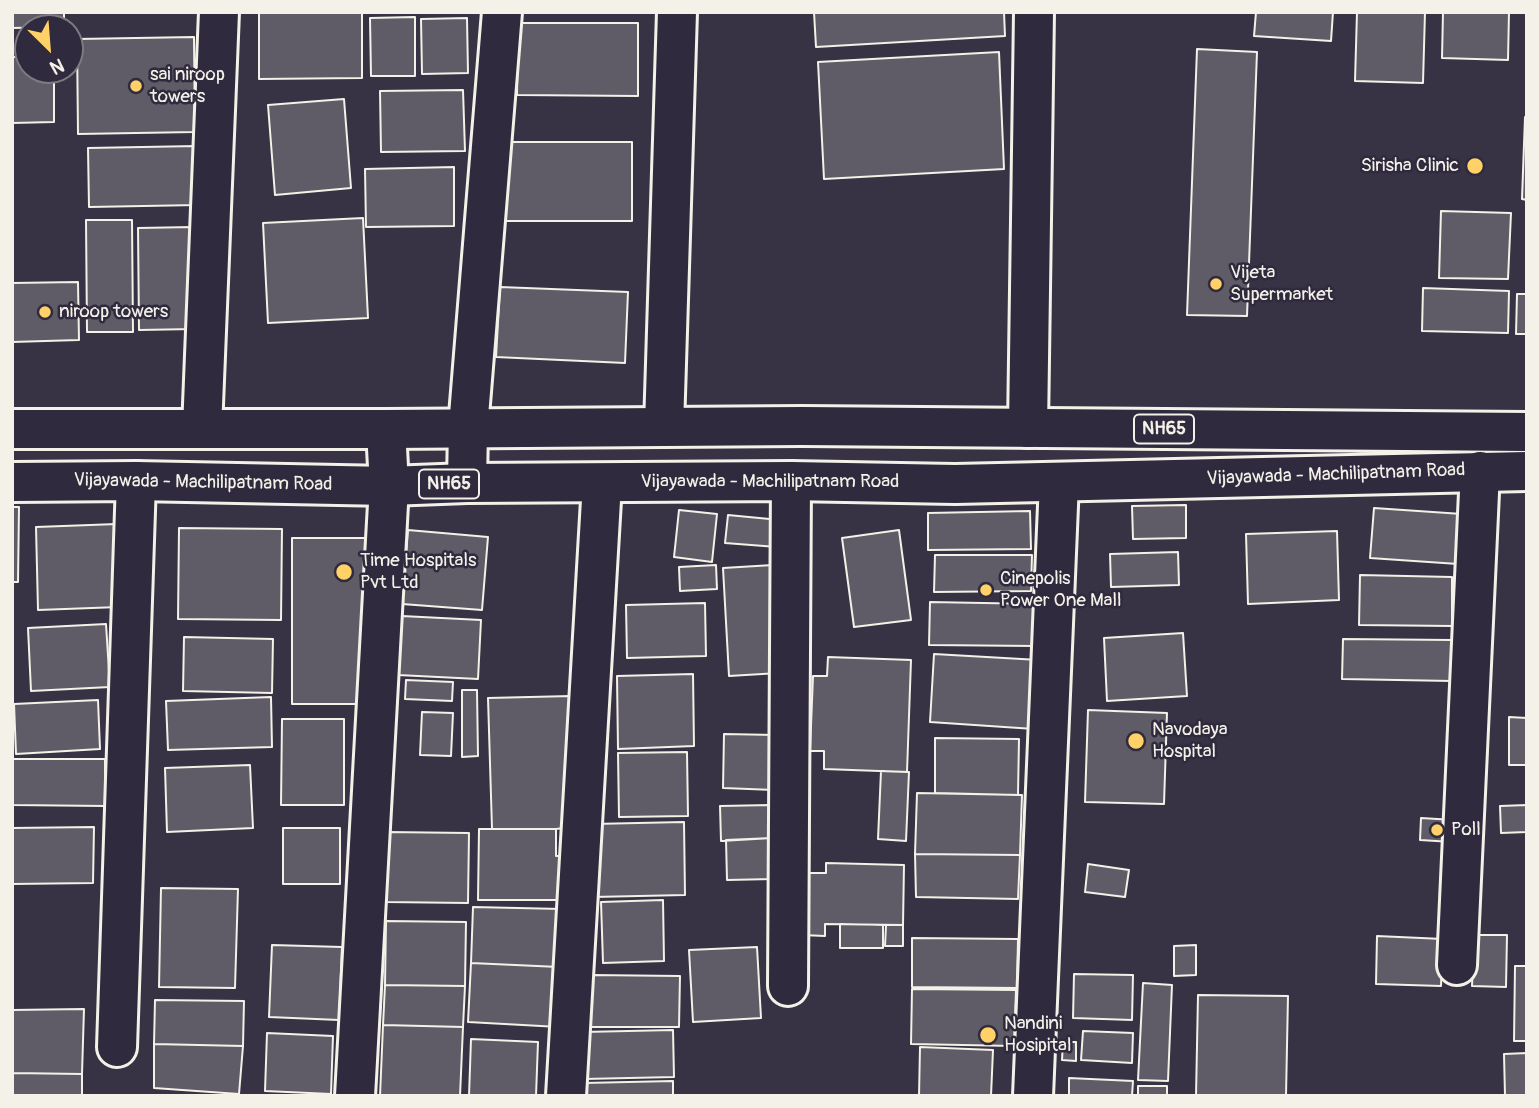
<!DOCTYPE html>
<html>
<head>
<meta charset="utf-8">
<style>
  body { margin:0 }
  #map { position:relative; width:1539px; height:1108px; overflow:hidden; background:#373244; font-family:Pangolin,sans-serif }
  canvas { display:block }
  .frame { position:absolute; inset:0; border:14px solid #f4f1e8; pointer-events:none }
  .north { position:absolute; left:14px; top:14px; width:70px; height:70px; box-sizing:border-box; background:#2f2a3d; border:2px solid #7e7a81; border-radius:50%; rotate:155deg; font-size:19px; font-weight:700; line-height:28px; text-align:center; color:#f4f1e8 }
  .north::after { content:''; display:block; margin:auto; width:24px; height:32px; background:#ffd166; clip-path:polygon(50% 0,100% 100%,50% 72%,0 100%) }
</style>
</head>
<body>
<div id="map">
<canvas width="1539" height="1108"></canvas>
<div class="frame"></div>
<div class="north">N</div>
</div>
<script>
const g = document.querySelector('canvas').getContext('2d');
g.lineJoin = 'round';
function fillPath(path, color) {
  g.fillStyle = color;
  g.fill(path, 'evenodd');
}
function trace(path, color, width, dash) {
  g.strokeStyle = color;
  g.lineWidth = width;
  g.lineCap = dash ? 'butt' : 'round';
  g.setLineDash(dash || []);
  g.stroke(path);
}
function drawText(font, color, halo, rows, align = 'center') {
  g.font = font + ' Pangolin,sans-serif';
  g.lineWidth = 5;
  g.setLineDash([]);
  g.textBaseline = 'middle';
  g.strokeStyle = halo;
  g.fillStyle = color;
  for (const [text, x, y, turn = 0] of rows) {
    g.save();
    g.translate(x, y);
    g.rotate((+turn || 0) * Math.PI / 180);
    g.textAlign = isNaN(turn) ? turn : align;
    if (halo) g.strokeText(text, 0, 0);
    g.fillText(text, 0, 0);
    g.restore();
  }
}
const building = new Path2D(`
  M12,12H64V27L12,28Z
  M259,12H362V78L259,79Z
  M814,12H1004L1005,36L816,47Z
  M1256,12H1333L1331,41L1254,36Z
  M1357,12H1425L1423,83L1355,81Z
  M1443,12H1509L1508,60L1442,58Z
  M415,17V76H371L370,18Z
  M467,18L468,73L422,74L421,19Z
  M518,23H638V96L517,95Z
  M194,37L195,132L78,134L77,39Z
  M1197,49L1257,52L1247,316L1187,315Z
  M999,52L1004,169L824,179L818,62Z
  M12,57H28V70H54V122L12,123Z
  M463,90L465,151L381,152L380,91Z
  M344,99L351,188L275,195L268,105Z
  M1525,117H1527V200L1522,199Z
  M506,142H632V221H505Z
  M197,146L198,205L89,207L88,148Z
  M454,167V226L366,227L365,169Z
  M1441,211L1511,213L1508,279L1439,278Z
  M363,218L368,318L268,323L263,223Z
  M86,220H132L133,332H87Z
  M193,227L194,329L139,330L138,228Z
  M78,282L79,340L12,342V283Z
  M500,287L628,292L625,363L496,357Z
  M1423,288L1509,291L1508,333L1422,331Z
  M1517,294H1527V334H1516Z
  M1186,505V538L1133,539L1132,506Z
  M12,507H19L18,582H12Z
  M1374,508L1462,514L1458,564L1370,558Z
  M679,510L717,514L712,562L674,557Z
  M1030,511L1031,549L928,550V513Z
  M728,515L780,520L777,547L725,543Z
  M117,524L119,607L38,610L36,527Z
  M179,528L282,529L281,620L178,619Z
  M408,530L488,537L482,610L402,604Z
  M899,530L911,620L854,627L842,538Z
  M1337,531L1339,600L1248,604L1246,534Z
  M292,538H369V704H292Z
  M1178,552L1179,585L1111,587L1110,554Z
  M935,555H1032L1031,591L934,592Z
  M716,565L717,589L680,591L679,567Z
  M773,565L779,673L729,676L723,568Z
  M1360,575L1452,577V626L1359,625Z
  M930,602L1036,604L1035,646L929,645Z
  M705,603L706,656L627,658L626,605Z
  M402,616L481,620L478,679L398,675Z
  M106,624L110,687L31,691L28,628Z
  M1183,633L1187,696L1107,701L1104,638Z
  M184,637L273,639L272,693L183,691Z
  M1343,639L1452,640V681L1342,679Z
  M934,654L1039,660L1034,729L930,722Z
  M828,657L911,660L907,772L824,769V751H810L813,676H827Z
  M693,674L694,746L618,749L617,676Z
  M406,680L453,682L452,701L405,699Z
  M462,690H477L478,756L462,757Z
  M571,696L572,827L556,829H492L488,698Z
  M271,697L272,747L168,750L166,701Z
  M98,700L100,749L16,754L14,704Z
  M1088,710L1167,713L1164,804L1085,802Z
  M422,712L453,713L451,756L420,755Z
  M1509,717L1527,718V765H1509Z
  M282,719H344V805H281Z
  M724,734L776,735L774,790L723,788Z
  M935,738L1019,739L1018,795L935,793Z
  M687,752L688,816L619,817L618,753Z
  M12,759H105V806L12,805Z
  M250,765L253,828L167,832L165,768Z
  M881,771L909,772L906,841L878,839Z
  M917,793L1022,795L1020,855L915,854Z
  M771,805L772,838L721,841L720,806Z
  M1527,805V832L1501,833L1500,806Z
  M1421,818L1454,820L1452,842L1420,840Z
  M684,822L685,895L593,897L592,824Z
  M94,827L93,883L12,884V828Z
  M283,828H340V884H283Z
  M479,829H556V856H568L567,900H478Z
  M386,832L469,833L468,903L385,902Z
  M772,838L773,879L727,880L726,840Z
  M915,854L1020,855L1018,899L916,897Z
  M826,863L904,865L903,925L825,924V936L802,935L804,873H826Z
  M1088,864L1129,870L1125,897L1085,892Z
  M161,888L238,889L235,988L159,987Z
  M663,900L664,961L603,963L601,902Z
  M473,907L562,909L559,967L471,963Z
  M386,921L466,922L465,986L385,985Z
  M840,924L883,925V948H840Z
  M886,925H903V946H885Z
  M1474,935H1507L1506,987L1472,986Z
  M1377,936L1443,939L1441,986L1376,984Z
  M912,938L1018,939L1017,988L912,987Z
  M272,945L342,947L339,1020L269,1017Z
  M1196,945V975L1174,976V946Z
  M757,947L761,1018L693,1022L689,950Z
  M471,963L559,967V1027L468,1022Z
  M1515,966H1527V1041H1514Z
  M1074,974L1133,975L1132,1020L1073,1018Z
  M591,975L680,976L679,1027H591Z
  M1143,983L1172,985L1168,1081L1138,1080Z
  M385,985L465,986L463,1027L383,1025Z
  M912,989L1016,990L1014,1046L911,1044Z
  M1198,995L1288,996L1286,1096H1196Z
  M155,1000L244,1001L243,1046L154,1044Z
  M84,1009L82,1074L12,1073V1010Z
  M383,1025L463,1027L460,1096H380Z
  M673,1030L674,1077L584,1079L583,1032Z
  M1083,1031L1133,1033L1132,1063L1081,1060Z
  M267,1033L333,1036L331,1094L265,1091Z
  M471,1039L538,1042L536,1096H469Z
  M1063,1042H1076V1061L1062,1060Z
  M154,1044L243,1046L239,1094L154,1088Z
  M920,1047L993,1050L991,1096H919Z
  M1527,1053V1096H1505L1504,1054Z
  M12,1073L82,1074V1096H12Z
  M1069,1078L1133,1081L1132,1096H1069Z
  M673,1081V1096H584V1083Z
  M1138,1086H1167V1096H1138Z`);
fillPath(building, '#5f5c67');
trace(building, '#f4f1e8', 2);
const minor = new Path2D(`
  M664,427L677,12
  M1028,428L1034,12
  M202,429L219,12
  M467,483L468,428L502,12
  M1457,965L1480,471
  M788,986L791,481
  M117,1047L136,481
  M355,1096L389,486L386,429
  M566,1096L602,483
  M1033,1096L1059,482`);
const highway = new Path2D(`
  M12,429H386L802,426L1527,432
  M12,482L136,481L389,486L467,483L791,481L955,484L1527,471`);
trace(minor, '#f4f1e8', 44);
trace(highway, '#f4f1e8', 44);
trace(minor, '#2f2a3d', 38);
trace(highway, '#2f2a3d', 38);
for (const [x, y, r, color] of [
  [136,86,7,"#ffd166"],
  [1475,166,9,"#ffd166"],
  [1216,284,7,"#ffd166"],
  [45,312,7,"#ffd166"],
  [344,572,9,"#ffd166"],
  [986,590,7,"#ffd166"],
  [1136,741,9,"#ffd166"],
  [1437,830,7,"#ffd166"],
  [988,1035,9,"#ffd166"]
]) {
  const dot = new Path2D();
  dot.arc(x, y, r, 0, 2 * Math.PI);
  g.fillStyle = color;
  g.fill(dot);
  trace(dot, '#2f2a3d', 2.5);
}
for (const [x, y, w] of [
  [1164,429,60],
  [449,484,60]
]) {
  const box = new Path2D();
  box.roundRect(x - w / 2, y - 14.5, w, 29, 5);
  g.fillStyle = '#2f2a3d';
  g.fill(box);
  trace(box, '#f4f1e8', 2);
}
drawText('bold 18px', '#f4f1e8', null, [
  ["NH65",1164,429],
  ["NH65",449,484]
]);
drawText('19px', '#f4f1e8', '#2f2a3d', [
  ["sai niroop",150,75],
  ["towers",150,97],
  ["Sirisha Clinic",1459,166,"right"],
  ["Vijeta",1230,273],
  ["Supermarket",1230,295],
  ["niroop towers",59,312],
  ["Time Hospitals",360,561],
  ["Pvt Ltd",360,583],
  ["Cinepolis",1000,579],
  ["Power One Mall",1000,601],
  ["Navodaya",1152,730],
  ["Hospital",1152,752],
  ["Poll",1451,830],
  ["Nandini",1004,1024],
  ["Hosipital",1004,1046]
], 'left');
drawText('19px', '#f4f1e8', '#2f2a3d', [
  ["Vijayawada - Machilipatnam Road",1336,475,-2],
  ["Vijayawada - Machilipatnam Road",770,482],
  ["Vijayawada - Machilipatnam Road",203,483,1]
]);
</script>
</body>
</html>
